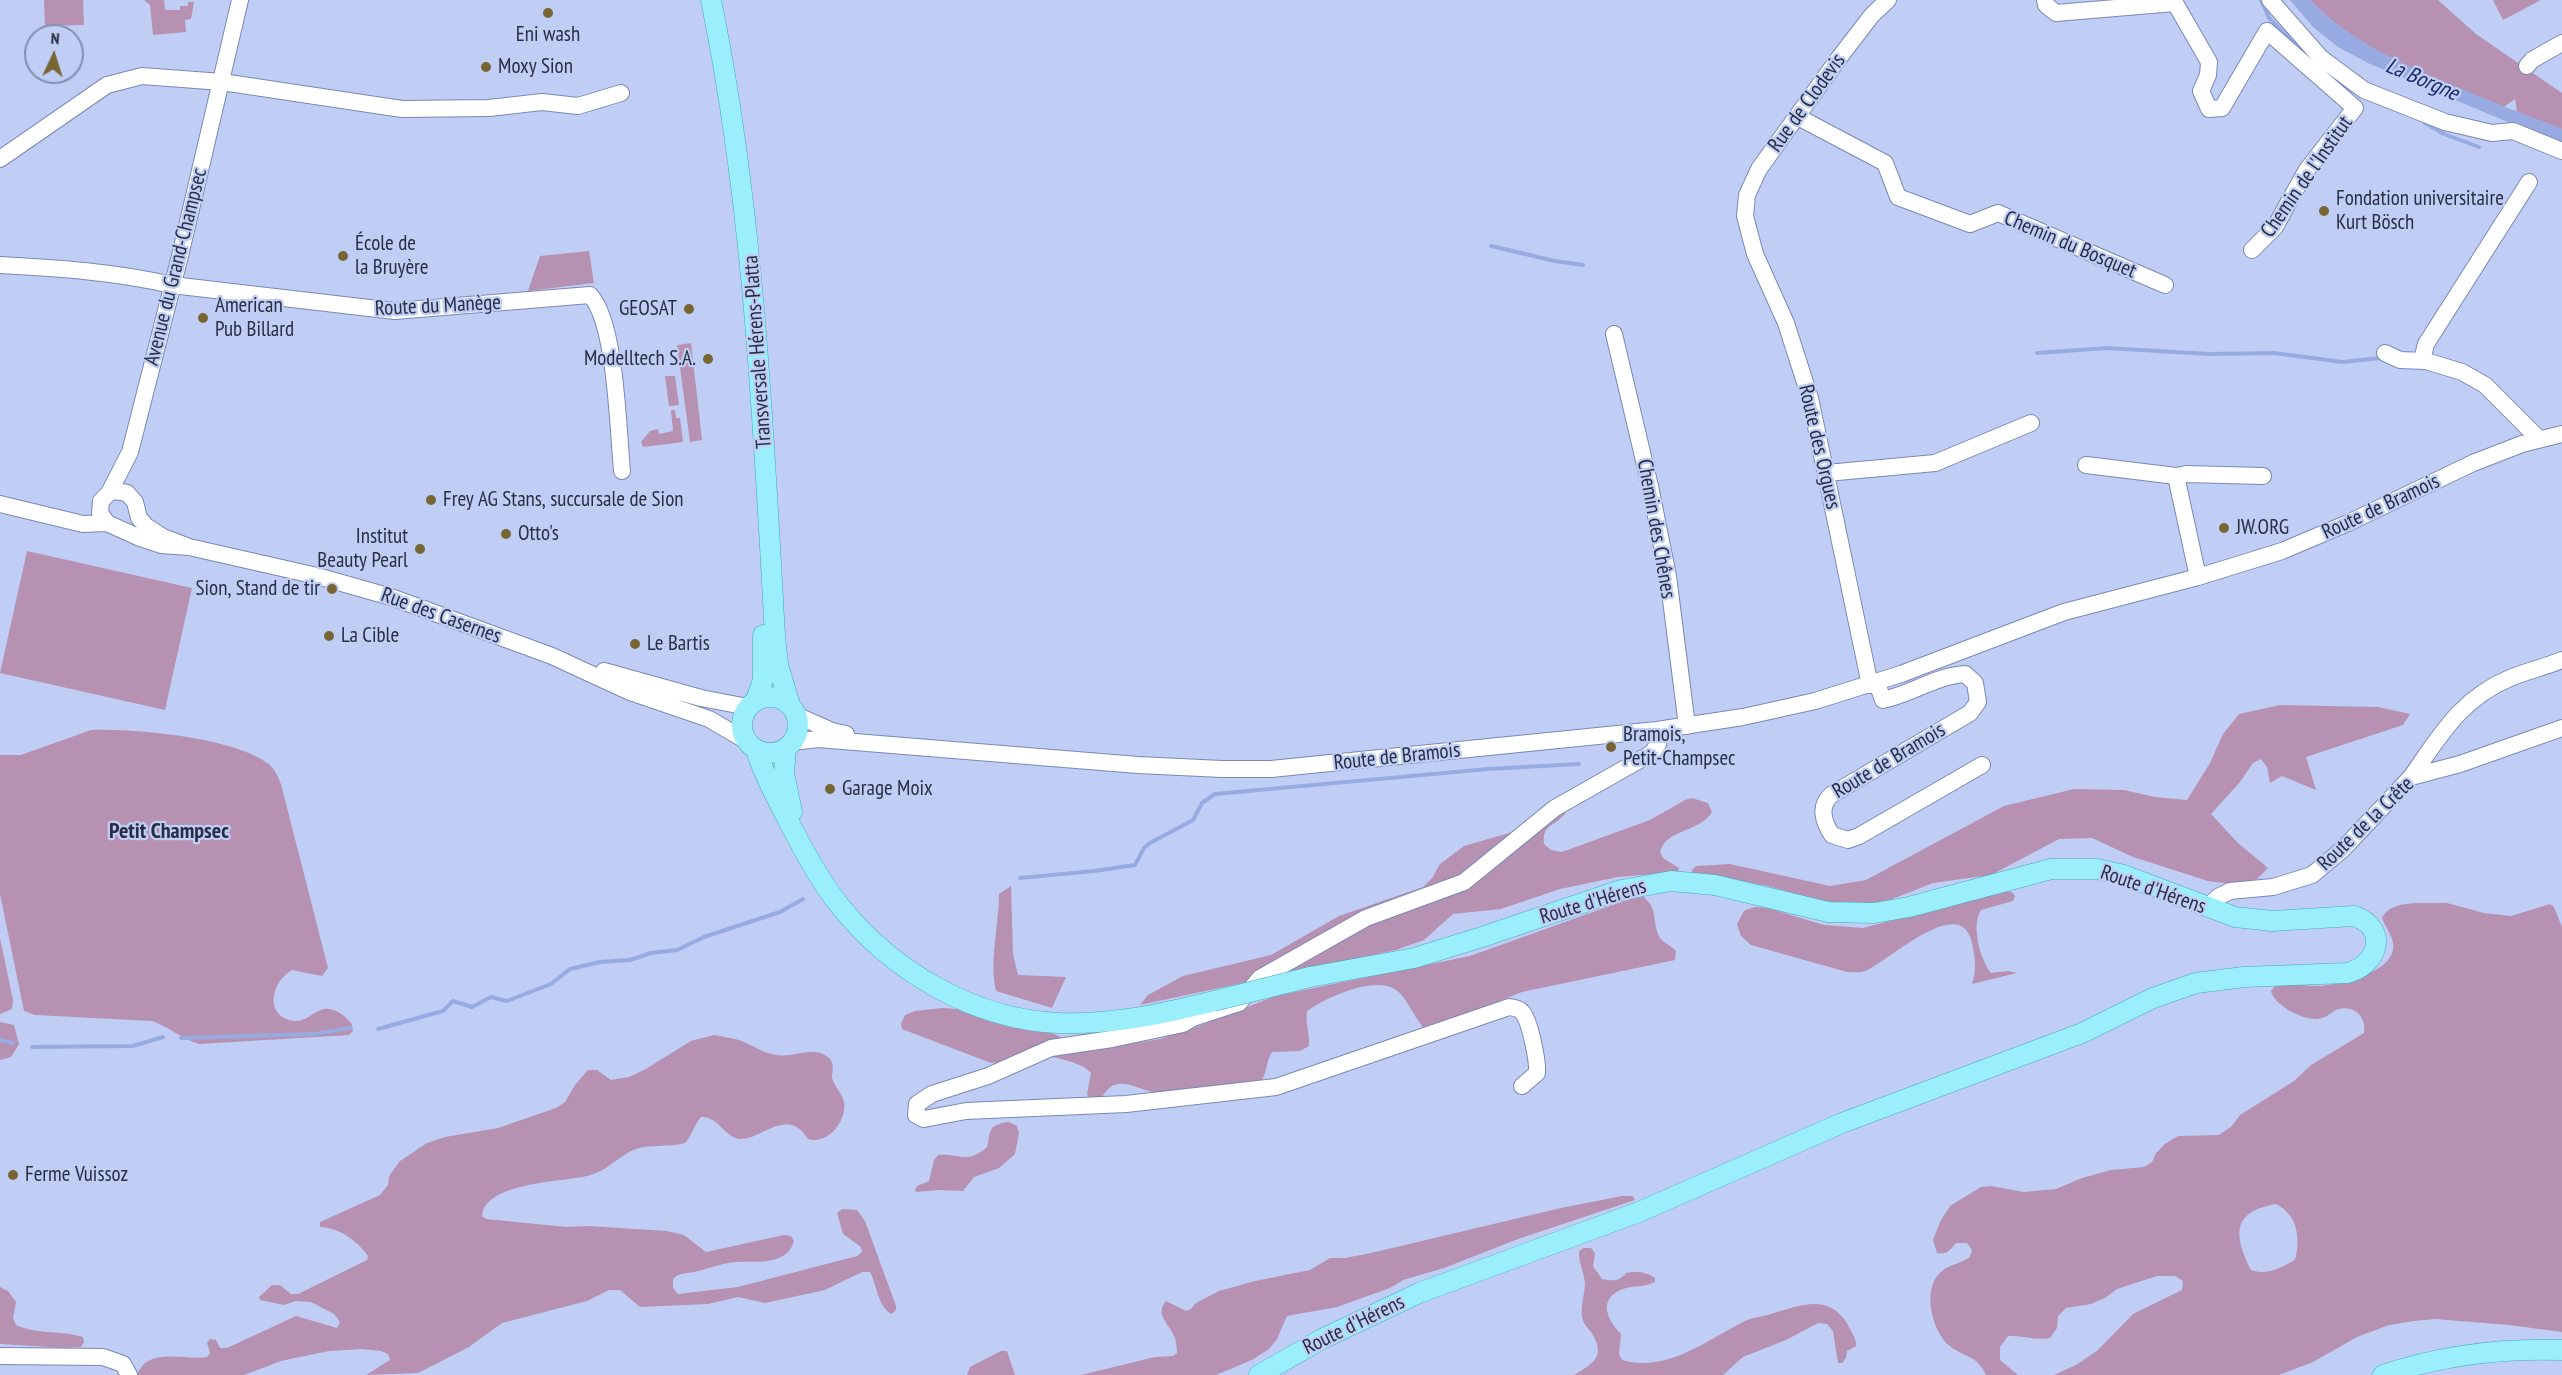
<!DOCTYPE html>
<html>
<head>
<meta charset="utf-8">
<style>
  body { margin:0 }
  #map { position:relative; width:2562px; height:1375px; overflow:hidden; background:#c0cef6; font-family:"PT Sans Narrow",sans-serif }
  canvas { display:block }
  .north { position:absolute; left:24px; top:24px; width:60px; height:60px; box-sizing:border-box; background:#c0cef6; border:2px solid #838eae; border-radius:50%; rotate:4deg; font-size:16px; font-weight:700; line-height:24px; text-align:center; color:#282e42 }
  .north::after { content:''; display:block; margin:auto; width:21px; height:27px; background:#776534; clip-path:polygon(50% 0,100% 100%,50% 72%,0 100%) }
</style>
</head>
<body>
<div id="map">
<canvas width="2562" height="1375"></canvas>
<div class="north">N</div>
</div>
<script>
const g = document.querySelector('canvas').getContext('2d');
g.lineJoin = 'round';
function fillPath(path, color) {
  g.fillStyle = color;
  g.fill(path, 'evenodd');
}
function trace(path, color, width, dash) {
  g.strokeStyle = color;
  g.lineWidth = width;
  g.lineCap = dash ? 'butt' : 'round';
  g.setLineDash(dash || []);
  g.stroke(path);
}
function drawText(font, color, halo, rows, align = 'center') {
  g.font = font + ' "PT Sans Narrow",sans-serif';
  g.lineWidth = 4.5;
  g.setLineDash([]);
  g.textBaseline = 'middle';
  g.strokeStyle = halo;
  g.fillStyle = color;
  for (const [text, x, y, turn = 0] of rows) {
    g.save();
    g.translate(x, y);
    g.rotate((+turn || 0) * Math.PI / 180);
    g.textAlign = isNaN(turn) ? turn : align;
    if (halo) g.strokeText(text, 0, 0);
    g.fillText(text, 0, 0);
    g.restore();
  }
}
fillPath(new Path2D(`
  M44,0H83L84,25L45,26Z
  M144,0H164L165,10H180V6H188V2H194L191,19L185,20L186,32L153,35L150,5Z
  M2310,0H2438L2476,34L2562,93V129L2517,112L2515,99L2504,107C2436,78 2363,55 2310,0Z
  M2493,0H2541L2503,20Z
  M589,251L594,283L528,291L540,256Z
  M691,343L702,440L690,442L677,345Z
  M665,376H675L679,405L669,406Z
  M671,410H675L676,418H680L683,442L643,447L641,442L650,431L658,429L659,434L673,431Z
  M27,551L192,588L165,710L0,673Z
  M2280,705L2378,707L2410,714L2403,725L2306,757L2316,790L2282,776L2270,783L2267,767L2261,759L2253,763L2240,782L2211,814L2238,843L2268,868L2256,880L2231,884L2208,881L2133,857L2092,838L2059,839L1991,875L1933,883L1885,902L1849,904L1821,901L1768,886L1693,873L1692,870L1696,866L1730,864L1830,886L1866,880L2004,806L2074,789L2124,790L2155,797L2187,800L2210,763L2223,734L2239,714Z
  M91,730C132,728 243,738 272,767C277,773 280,781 282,788L328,968L322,976L292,970C268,984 266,1019 295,1021C309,1022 316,1007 329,1009C338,1010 346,1017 352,1024L353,1031L349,1035L199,1044C182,1039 169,1027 152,1021L35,1015L24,1011L0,894V755H21Z
  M1692,798L1708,803L1712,812C1700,832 1666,829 1660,852L1663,858L1679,868L1678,872L1618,877L1560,889L1501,909L1453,914L1424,940L1396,950L1140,1005L1148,995L1183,976L1271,955L1339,916L1423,887L1432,878L1440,864L1464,846L1509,833L1526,824L1565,810V814C1553,827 1542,825 1544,844L1551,850L1562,852L1650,820L1685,800Z
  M1011,886L1013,954L1018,975L1066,977L1052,1008L996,991C989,960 999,926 999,894Z
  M2004,891L2012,892L2015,896L2013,901L1981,910C1971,926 1980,959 1991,973L2008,971L2017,973L1972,984C1977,969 1975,958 1972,943C1961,891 1888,962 1865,971C1860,973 1852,972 1847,972L1751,945L1741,936L1737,924L1744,911L1754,907L1768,908L1824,925L1863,928Z
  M1644,897C1658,910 1652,918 1658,934C1661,943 1670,944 1676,951L1675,960L1522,992L1433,1027H1423C1413,1016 1407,997 1395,989C1373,976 1325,998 1307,1011C1305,1024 1310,1033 1309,1046L1300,1051L1272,1052C1266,1062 1267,1072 1261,1082L1157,1093C1134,1089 1114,1071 1101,1100H1090L1087,1094L1091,1073L1084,1067L1072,1062L1046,1055L991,1063L902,1029L901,1024L905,1015L915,1011L942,1008L971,1010L1052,1033L1081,1046L1105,1048L1160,1039L1194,1028L1275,996L1470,956L1632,898Z
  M2447,903L2484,913L2511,916L2550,904L2554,907L2562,927V1332L2509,1325L2435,1319L2414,1321L2389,1325L2357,1337L2313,1362L2279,1375H2054L2076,1365L2098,1350L2133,1314L2182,1290L2183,1281L2175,1276H2157L2117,1289L2105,1298L2091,1304L2066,1308L2058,1316L2057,1328L2050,1338C2036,1341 2023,1335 2008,1336L2000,1347V1360L2018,1375H1986C1977,1355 1966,1358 1951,1347C1932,1334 1921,1288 1941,1272C1948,1265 1962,1263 1970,1257L1972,1250L1967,1243H1956C1950,1250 1947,1255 1937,1253L1933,1240L1940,1222L1950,1206L1981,1187L1991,1186L2024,1192L2056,1189L2082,1178L2111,1170L2144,1167L2152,1162L2156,1153L2165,1144L2178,1136L2219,1135L2232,1126L2240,1115L2294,1081L2311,1065L2364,1033C2367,1018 2355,1005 2339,1009C2333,1010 2328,1017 2322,1018C2307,1023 2274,1006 2271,991L2278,983C2291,982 2302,986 2315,986C2336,986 2398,973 2393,943C2392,935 2385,926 2382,918C2391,898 2428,904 2447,903ZM2276,1204C2297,1214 2301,1238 2295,1260C2280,1268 2267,1276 2251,1270C2234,1235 2231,1212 2276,1204Z
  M0,938L13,1000L12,1009L0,1014Z
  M0,1022L14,1025L19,1044L11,1057L0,1060Z
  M714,1035C724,1037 733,1038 742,1041C753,1046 764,1053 776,1055C794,1058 816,1044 830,1059C836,1066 830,1073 833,1081C836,1088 842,1094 844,1102C847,1121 828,1145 808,1139C787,1106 763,1139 741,1139C724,1138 719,1116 701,1117C694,1125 693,1134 685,1143C668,1148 648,1143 631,1151C616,1159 605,1172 587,1176C563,1182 485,1182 482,1216L486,1219L566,1227L588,1226L667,1231L684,1235L706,1252L784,1235L791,1236L794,1241C787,1266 757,1261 736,1262C722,1263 708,1269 694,1272C685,1274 680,1272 673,1279V1288L678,1294L738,1287L857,1256L862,1252L861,1247L843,1234L837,1213L842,1209L857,1210L865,1221L896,1306V1310L892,1314C878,1308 877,1285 870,1272H862L825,1290L765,1303L738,1297L708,1304L640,1307L620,1290H609L587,1301L502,1323L469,1347L418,1373L366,1375L390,1360L388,1354L381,1351L362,1349L329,1351L281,1361L244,1375H137C148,1346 184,1361 207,1357L210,1353L207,1343L210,1339L216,1340L220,1348H227L296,1316L337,1328L340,1322L334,1314L311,1302L296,1301L284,1305L260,1300L259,1297L272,1285H280L291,1294H298L367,1260L368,1256C356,1240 340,1228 320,1227V1222L380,1195L388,1185L389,1176L400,1161L427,1143L445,1137L498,1128L556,1108L565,1102L575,1085L588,1070H597L611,1080L629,1077L644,1070L691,1041Z
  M1009,1122L1017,1126L1019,1133L1015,1154L999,1168L974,1177L963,1191L940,1190L916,1192L915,1190L917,1186L929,1181L934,1160L938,1155C961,1153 966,1165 987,1147C991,1131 987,1125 1009,1122Z
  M1622,1196H1633L1635,1200L1518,1239L1444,1268L1403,1280L1390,1288L1337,1307L1287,1316L1277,1339L1269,1349L1252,1360L1216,1375H1081L1155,1357L1173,1356L1177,1353C1177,1348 1176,1342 1175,1338C1170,1325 1154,1314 1166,1301L1186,1311L1191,1309L1196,1303L1219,1291L1255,1281L1310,1270L1330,1258H1345L1371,1253L1561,1208Z
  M1583,1248H1591L1595,1253L1593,1266L1602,1279C1613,1281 1619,1282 1626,1273C1636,1271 1647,1272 1655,1278V1282C1644,1288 1634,1285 1623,1289C1598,1298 1606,1319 1621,1334L1619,1354L1622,1360C1667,1373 1707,1340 1745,1321C1753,1317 1762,1317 1771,1314C1799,1306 1829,1292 1848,1325C1851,1332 1857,1339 1856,1346L1847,1351L1846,1358L1842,1363H1838L1833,1331L1827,1324L1818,1323L1786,1340L1743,1357L1723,1375H1574C1595,1363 1606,1355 1591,1332C1589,1329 1584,1325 1583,1320C1579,1309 1585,1294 1585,1283C1584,1272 1578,1261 1579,1251Z
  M0,1287L8,1291L16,1302L13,1318L16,1325C38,1335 61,1330 83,1337L84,1342L81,1347L65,1348L0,1344Z
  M1001,1351H1007L1015,1375H967L970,1367Z`), '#b691b2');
fillPath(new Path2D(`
  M2290,0H2310C2349,40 2396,61 2447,83C2485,99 2523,114 2562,129V145L2370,64L2338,47L2313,27Z`), '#98aae2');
trace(new Path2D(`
  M2261,0L2269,18L2297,46
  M2334,79L2353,91
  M2425,123L2444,134L2479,147
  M1491,246L1555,261L1583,265
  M2037,353L2107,348L2209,354L2274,353L2342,362L2381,358
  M1020,878L1094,871L1135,865L1144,848L1150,843L1193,820L1202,803L1215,794L1488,769L1579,764
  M378,1029L443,1011L453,1001L472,1007L491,997L507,1001L551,984L570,969L600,962L630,960L651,953L677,950L704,937L780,912L803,899
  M181,1038L315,1034L350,1028
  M0,1040L13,1043
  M32,1047L133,1046L163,1037`), '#98aae2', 4);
const minor = new Path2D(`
  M2045,0L2046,5L2056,13L2175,3L2209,62L2208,75L2201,91L2209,109L2222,108L2267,31L2355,108L2306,171L2275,227L2252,250
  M2270,0L2321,58L2364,90L2445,122L2492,133L2513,131L2562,151
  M2527,66L2532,60L2562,43
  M1798,117L1885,163L1898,197L1970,224L1998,213L2165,285
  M0,159L107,85L142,76L222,82L402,109L489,108L542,102L578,106L621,93
  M0,265C57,268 116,272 172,285L395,311L590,295C616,322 618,430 622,471
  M1614,334L1650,486L1668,576L1687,726
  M2385,353L2400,360L2426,361L2462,372L2485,385L2539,439
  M2422,360L2426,344L2529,182
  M2086,465L2176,476
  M1827,473L1935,463L2031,423
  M109,493L130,452L180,256L240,0
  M0,504L83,524L107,523
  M189,547L163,537L146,526L139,518L135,502L127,493L115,491L109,493L101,501L100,513L107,523L140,538L161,545L189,547L317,576L391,597L552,656L630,692L709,719L745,740
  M2198,577L2176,476L2186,474L2263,476
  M604,671L701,698L748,707
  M1877,683L1883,700C1911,694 1936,676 1965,674L1975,683L1978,702L1970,713L1831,795C1818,807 1824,823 1832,835L1848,840L1859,836L1982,765
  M1870,685L1810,398L1786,323L1755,254L1745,216L1747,195L1759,169L1839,58L1872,15L1888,0
  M796,715L832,731L846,734
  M792,742L818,739L1138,765L1222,769H1271L1657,730L1743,717L1815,701L1901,674L2064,612L2198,577L2282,551L2348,523L2473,463L2522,444L2562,434
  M2411,777C2440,736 2460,699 2510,678C2527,671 2545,667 2562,660
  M2207,908L2218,897L2230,891L2273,887L2312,875L2343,849L2411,777L2460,764L2562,728
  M1198,1005L1193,1018L1183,1024L1112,1039L1051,1048L988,1076L932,1094L917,1104L916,1115L924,1119L966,1111L1126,1104L1276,1087L1509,1007C1514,1008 1519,1008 1522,1012C1530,1020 1538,1062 1537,1073L1522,1086
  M1193,1018L1239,1003L1260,978L1366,918L1464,882L1555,808L1652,753L1658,744L1657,730
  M0,1356L103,1357L123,1364L129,1375`);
const major = new Path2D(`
  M711,0C754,210 763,422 775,636L778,665L790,705
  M742 725a28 28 0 1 1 56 0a28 28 0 1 1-56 0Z
  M756,700L763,680V635
  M786,749L784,773L792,812
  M756,750C764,775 776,797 788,820C803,850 819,880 840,906C892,971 973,1019 1058,1023C1112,1025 1162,1014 1214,1001
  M1259,1375L1322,1339L1419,1293L1639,1212L1842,1123L2082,1033L2153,998L2196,983L2244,977L2347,973C2379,965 2389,928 2354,916L2272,921L2235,917L2124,875L2097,869H2051L1909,907L1874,913L1828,912L1715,885L1671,881L1621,890L1482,937L1414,958L1310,977
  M2383,1375C2442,1355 2500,1348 2562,1350`);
trace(minor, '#7988b6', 18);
trace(major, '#47a5bb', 21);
trace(minor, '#fff', 16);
trace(major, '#9beffd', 20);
const majorBridge = new Path2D(`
  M1214,1001L1310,977`);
trace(majorBridge, '#47a5bb', 21, []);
trace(majorBridge, '#9beffd', 20);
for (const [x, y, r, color] of [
  [548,13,6,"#776534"],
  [486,67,6,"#776534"],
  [2324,211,6,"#776534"],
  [343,256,6,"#776534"],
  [689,309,6,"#776534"],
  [203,318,6,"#776534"],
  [708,359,6,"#776534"],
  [431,500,6,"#776534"],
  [2224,528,6,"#776534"],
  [506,534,6,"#776534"],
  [420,549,6,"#776534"],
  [332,589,6,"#776534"],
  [329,636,6,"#776534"],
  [635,644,6,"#776534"],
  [1611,747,6,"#776534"],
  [830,789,6,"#776534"],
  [13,1175,6,"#776534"]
]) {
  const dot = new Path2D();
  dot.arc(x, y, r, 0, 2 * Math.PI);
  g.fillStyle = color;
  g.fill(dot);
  trace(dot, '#c0cef6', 2);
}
drawText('21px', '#282e42', '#c0cef6', [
  ["Eni wash",548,35,"center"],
  ["Moxy Sion",498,67],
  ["Fondation universitaire",2336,199],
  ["Kurt Bösch",2336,223],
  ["École de",355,244],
  ["la Bruyère",355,268],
  ["American",215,306],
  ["Pub Billard",215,330],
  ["GEOSAT",677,309,"right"],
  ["Modelltech S.A.",696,359,"right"],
  ["Frey AG Stans, succursale de Sion",443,500],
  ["JW.ORG",2236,528],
  ["Otto's",518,534],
  ["Institut",408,537,"right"],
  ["Beauty Pearl",408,561,"right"],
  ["Sion, Stand de tir",320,589,"right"],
  ["La Cible",341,636],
  ["Le Bartis",647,644],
  ["Bramois,",1623,735],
  ["Petit-Champsec",1623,759],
  ["Garage Moix",842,789],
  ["Ferme Vuissoz",25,1175]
], 'left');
drawText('21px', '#282e42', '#c0cef6', [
  ["Rue de Clodevis",1807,103,-54],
  ["Chemin de l'Institut",2307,177,-55],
  ["Chemin du Bosquet",2070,245,23],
  ["Avenue du Grand-Champsec",176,267,-76],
  ["Route du Manège",438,306,-3],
  ["Transversale Hérens-Platta",758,352,-94],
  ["Route des Orgues",1819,447,77],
  ["Route de Bramois",2381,507,-25],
  ["Chemin des Chênes",1656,529,80],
  ["Rue des Casernes",441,616,20],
  ["Route de Bramois",1397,757,-6],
  ["Route de Bramois",1889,761,-31],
  ["Route de la Crête",2366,824,-44],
  ["Route d'Hérens",2153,890,19],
  ["Route d'Hérens",1593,902,-17],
  ["Route d'Hérens",1354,1325,-26]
]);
drawText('italic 22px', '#1b2868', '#c0cef6', [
  ["La Borgne",2422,80,23]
]);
drawText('bold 22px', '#282e42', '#c0cef6', [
  ["Petit Champsec",169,832]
]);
</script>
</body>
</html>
